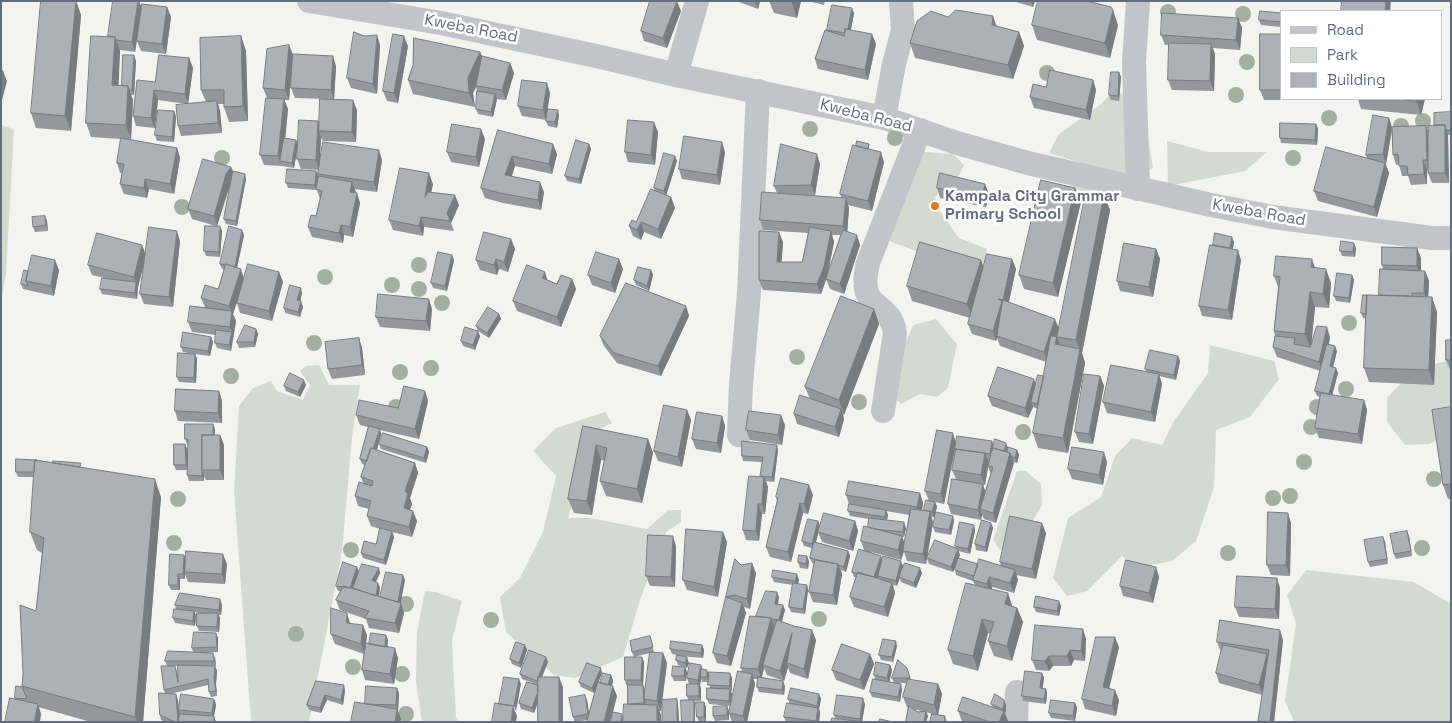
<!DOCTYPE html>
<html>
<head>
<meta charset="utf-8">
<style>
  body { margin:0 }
  #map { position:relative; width:1452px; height:723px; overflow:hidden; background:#f3f4ef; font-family:"Space Grotesk",sans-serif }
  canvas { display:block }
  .frame { position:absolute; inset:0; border:2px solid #636d80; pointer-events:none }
  .legend { position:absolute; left:1280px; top:10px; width:162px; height:90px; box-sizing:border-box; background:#fff; border:1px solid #c1c5cc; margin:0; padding:6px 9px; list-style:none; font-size:15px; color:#636d80 }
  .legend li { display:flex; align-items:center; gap:10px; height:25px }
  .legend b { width:25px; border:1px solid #c1c5cc }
</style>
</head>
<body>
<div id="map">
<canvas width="1452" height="723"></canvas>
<div class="frame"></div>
<ul class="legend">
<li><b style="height:6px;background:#c1c4c8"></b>Road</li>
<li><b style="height:14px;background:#d3dad1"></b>Park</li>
<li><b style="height:14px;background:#acb1b7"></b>Building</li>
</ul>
</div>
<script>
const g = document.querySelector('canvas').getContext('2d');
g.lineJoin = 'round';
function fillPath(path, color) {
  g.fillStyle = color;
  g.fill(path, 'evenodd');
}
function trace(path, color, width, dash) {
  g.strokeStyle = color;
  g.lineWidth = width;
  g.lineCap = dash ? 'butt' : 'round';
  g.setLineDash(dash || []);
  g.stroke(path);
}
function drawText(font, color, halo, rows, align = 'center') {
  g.font = font + ' "Space Grotesk",sans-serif';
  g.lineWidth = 5;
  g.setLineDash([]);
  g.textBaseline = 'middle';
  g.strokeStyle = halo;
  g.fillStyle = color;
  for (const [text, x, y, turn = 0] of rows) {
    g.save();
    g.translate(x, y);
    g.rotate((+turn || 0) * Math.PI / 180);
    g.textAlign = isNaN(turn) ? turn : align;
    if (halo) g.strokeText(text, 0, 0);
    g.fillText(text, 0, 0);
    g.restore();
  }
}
fillPath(new Path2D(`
  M1116,88L1145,118L1153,168L1123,185L1104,200L1072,189L1078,162L1049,153L1059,134L1101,104Z
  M1,125L14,129L6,273L1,304Z
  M1167,141L1209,152H1267L1245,171L1168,186Z
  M924,152L953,154L964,165L960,174L935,197L940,211L959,238L987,249L986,263L978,267L919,252L889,241Z
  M936,319L957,344L948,388L937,397L920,394L901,404L895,399L901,353L913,325Z
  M1210,345L1274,361L1279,379L1250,417L1216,430L1214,487L1196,541L1172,561L1137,568L1122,556L1087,591L1067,596L1053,578L1068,518L1101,497L1115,456L1132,438L1162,445L1174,421L1208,373Z
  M1451,360V434L1429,444L1405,445L1387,422V398L1414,369Z
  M319,365L329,385H360L352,437L342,552L309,722H251L234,491L239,406L253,388L271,381L277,391L303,400L310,385L300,371L306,366Z
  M605,412L612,423L590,434L568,518H590L647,529L668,510H681V522L666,532L640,600L623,657L575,678L554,675L506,632L500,597L520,578L543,532L556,476L533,451L556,428Z
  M1017,471H1026L1041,484L1042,505L1021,541L1000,550L993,540Z
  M1306,570L1414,582L1451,604V722H1294L1285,701L1296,624L1287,595Z
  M425,591L435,592L462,601L452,640L456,718L459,722H422L416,681L417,632Z`), '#d3dad1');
trace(new Path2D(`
  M309,1L441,23L601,57L676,75L884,118L957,143L1028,163L1211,205L1273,217L1371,230L1432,238H1451
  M676,75L697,1
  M884,118L894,64L903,30L901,1
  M1138,189L1134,62L1138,1
  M883,411L895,333C890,298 856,314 868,263L920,130
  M739,435L741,384L749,293L758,91
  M1016,722L1017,692`), '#c1c4c8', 24);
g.fillStyle = '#a3afa1';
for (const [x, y] of [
  [1168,12],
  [1243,14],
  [1247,62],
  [1047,73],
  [1236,95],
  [1329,118],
  [1423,121],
  [1401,126],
  [810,129],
  [895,138],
  [222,158],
  [1293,158],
  [182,207],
  [419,265],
  [325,277],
  [392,285],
  [419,289],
  [442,303],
  [1349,323],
  [314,343],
  [797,357],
  [431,368],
  [400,372],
  [231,376],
  [1346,389],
  [859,402],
  [396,407],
  [1317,407],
  [1311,427],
  [1023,432],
  [1304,462],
  [1434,479],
  [1290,496],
  [1273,498],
  [178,499],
  [174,543],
  [1422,548],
  [351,550],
  [1228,553],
  [406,604],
  [819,619],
  [491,620],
  [296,634],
  [353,667],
  [402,674],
  [406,714]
]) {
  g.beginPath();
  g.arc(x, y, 8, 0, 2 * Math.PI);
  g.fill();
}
fillPath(new Path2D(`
  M76,1L81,15L71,131L36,128L31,113Z
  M736,1H760L758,9Z
  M769,1H801L797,18L774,13Z
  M808,1H825L824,5Z
  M1013,1H1035L1033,7Z
  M167,7L171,17L166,54L141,51L137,41Z
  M142,8L135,52L120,50L118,85H122L136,61L134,95H131L133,100L131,139H127L177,148L180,158L174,194L149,189L147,198L124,194L120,184L122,173H120L117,163L121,139L91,137L86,123L108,36Z
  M681,11L667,48L644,41L641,31Z
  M854,13L851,30L876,44L868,80L818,69L815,59L828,31L827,30Z
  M1281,13V27L1261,25L1259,20Z
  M948,17L996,26L1019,32L1024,46L1013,79L915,58L910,43Z
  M1238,18L1242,28L1240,50L1213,48L1215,54L1214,91L1172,90L1168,80L1169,45H1165L1161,35Z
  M1032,25H1118L1110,58L1037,40Z
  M1281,34V99H1295V100H1264L1260,90Z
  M241,36L246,51L248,121L229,122L224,107V104H218L220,111L222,133L181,136L178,126L187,104L158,100L155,128L136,126L133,116L155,82L189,58L193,68L188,104L206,102L201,90Z
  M289,45L293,55L289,100H284L288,109L285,138L296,140L298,145L318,121L319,124L325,99L295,98L291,88L336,66L334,100L357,110L356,142L323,141L321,137L320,159L382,160L377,192L354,189L360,203L353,237L344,235L343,243L312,237L308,227L316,216L320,199L317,190L288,188L286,183L316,171L318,174V170L301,169L297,159L298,146L294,168L282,166L264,165L260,155L267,98L263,88Z
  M380,45L377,94L351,88L347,78Z
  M408,46L398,103L387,101L383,91Z
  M480,52L482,56L510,63L514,73L506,100L497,99L493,117L478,114L476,109L477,91L476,87L473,93L475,107L413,94L408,80Z
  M1119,72L1121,77L1119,101L1111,100L1109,95Z
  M1093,80L1096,90L1090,120L1034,108L1030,97L1046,87Z
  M550,93L546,120L522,116L518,106Z
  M1345,99H1425L1421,115L1361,109L1358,99Z
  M174,111L176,117L174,142L157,141L155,135Z
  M1451,112V135H1448L1449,183H1432L1428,173V170H1427V184L1411,185L1408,176H1402L1399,164L1396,165L1393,155L1392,131L1386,164L1389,173L1377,217L1318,201L1314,191L1367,158L1366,155L1389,118L1392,127L1426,126L1428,131Z
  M559,115L557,128L548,126L546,121Z
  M1316,124L1318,129L1317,145L1281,143L1280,138Z
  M498,130L557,154L552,174L515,166L512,176L544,192L541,210L503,203L485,198L481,188Z
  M658,132L655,165L628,162L625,152Z
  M485,139L479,167L451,162L447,152Z
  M589,144L591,149L581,184L567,181L565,176Z
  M870,150L884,162L872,211L848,205L849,208L847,232L860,245L844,294L830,289L826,279L821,294L763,290L759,280L783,242L781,262H802L808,233L763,230L760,220L777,193L774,186L820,164L815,195H807L842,198L840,194ZM832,235H841L828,273L834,242Z
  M725,152L720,185L682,179L679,169Z
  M675,156L677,161L666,195L671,197L675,208L661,239L644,232L641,240L633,236L629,226L636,222L655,190L654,188Z
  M231,167L233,171L246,179L237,226L226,224L224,219L231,183L217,226L222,231L220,257L206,256L204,251L216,226L192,219L188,209Z
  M433,184L431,192L459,205L451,223L454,231L424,227L423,236L393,230L389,220Z
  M937,188L989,194L986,207L940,198Z
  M1075,188L1081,202L1058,297L1024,289L1019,275Z
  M1104,195L1110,210L1082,353L1085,363L1068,453L1038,448L1033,433L1038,409L1033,407L1028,418L992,406L988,396L1036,384L1044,376L1046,362L1000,346L997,338L996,341L972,334L968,324L970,318L912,301L907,286L981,260L983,267L1012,259L1016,269L1009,302L1059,328Z
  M45,216L47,221L48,231L35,232L33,227Z
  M244,235L237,268L244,278L279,272L283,282L272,321L240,313L237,303L239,297L233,314L236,321L231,351L217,348L215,343L216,335L192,332L188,322L205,307L201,298L218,289L225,270L222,269L220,264Z
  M511,239L515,249L508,272L499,269L497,275L480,270L476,260Z
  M180,241L173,307L144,304L140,294L144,263L138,287L137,299L102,294L100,289L105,278L92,275L88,265L145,253Z
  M1234,242L1233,249L1241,260L1232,320L1202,316L1199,306L1213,245Z
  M1356,248L1355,257L1342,256L1340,251Z
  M1417,248L1421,258V271H1425L1429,281L1428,297H1432L1437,312L1434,385L1369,382L1364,368L1366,319L1363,318L1361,313L1379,295L1383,269L1382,265Z
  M1156,249L1160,259L1153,297L1120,291L1117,281Z
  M454,260L447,291L433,288L431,283Z
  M1315,268L1331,283L1329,308L1315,307L1311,344L1330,337L1329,344L1337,351L1333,367L1338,373L1332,395L1364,400L1367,410L1362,444L1319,438L1315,428L1320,397L1317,396L1315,391L1320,371L1277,357L1273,347L1275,336L1274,331L1278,287L1274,276Z
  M623,269L615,293L592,285L588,275Z
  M59,270L54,296L23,289L21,284L28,271Z
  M651,270L653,275L649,291L636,285L634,280Z
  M1352,275L1354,280L1350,303L1336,301L1334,296Z
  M572,279L576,289L561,327L517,311L513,301L548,280L557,284Z
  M302,293L300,301L303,307L300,317L285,313L284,308Z
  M686,306L689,316L661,376L617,363L604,346L600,336Z
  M432,309L430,331L380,327L376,317Z
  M874,309L879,324L844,415L843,414L844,419L839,437L797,424L794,414L810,399L805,387Z
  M499,314L501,319L489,338L478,331L476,326Z
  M256,329L258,334L255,347L239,348L237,342Z
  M480,336L475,350L463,346L461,341Z
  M211,337L213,342L210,356L195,354L197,359L196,383L179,382L177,377L194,354L183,352L181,347Z
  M359,338L362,348L365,375L332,379L328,369Z
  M1451,340V370H1450L1446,360Z
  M1178,356L1180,361L1176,380L1159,376L1162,384L1155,422L1107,413L1103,402L1147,372L1145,369Z
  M1100,376L1104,386L1093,444L1079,442L1075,432Z
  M306,385L300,397L286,391L284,386Z
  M219,391L222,401V423L178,421L175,411Z
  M425,391L428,401L419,439L380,430L381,434L377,450L415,463L418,473L410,498L412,504L410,510L417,521L412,537L392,532L394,537L386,565L363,558L361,553L376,544L380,529L371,526L367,516L369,509L358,506L355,496L363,483L361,477L365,465L362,464L360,459L368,427L360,425L356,415L398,408Z
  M1451,407V499H1448L1443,485Z
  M687,410L691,420L682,467L658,461L654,451Z
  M722,416L725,426L721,453L696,449L692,439Z
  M785,425L782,445L750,440L746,430Z
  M583,426L648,439L653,453L642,503L606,496L600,481L605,461L601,460L592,515L574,513L568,499Z
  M215,429V435H220L224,445V480H206L204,476V481H189L187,475V470H176L174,465L185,444L187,449L188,458V444H187L185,439Z
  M956,443L993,446L1017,450L1019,455L1017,463L1013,462L996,523L984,519L982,515L981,520L951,514L948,504L956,479L952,470L956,444L944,504L935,502L937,507L934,517H931L933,522L926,564L907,561L904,552L901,560L871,552L882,560L903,566L901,572L922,573L916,588L901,582L900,578L897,586L893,585L895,593L888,617L854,607L850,597L856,577H854L852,572L864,550L861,541L868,527L869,519L850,516L848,511L849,504L846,495L920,493L923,503L922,510L924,511L929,501L925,491ZM988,467L991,474L985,492L983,485H985ZM886,511L909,515L905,544L902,537H904L906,528L887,520L888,515Z
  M379,444L427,447L429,452L426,463L381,449Z
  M778,450L774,482L766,481L768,487L765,514H762L759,541L746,540L743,530L761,477L762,462L743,461L742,456Z
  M37,460L82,467L161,497L143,722H91L38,707L41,714L16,700L15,698L22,687L36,611L42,553L37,550L30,532L34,477H18L16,472Z
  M1107,462L1103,485L1072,479L1068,469Z
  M813,495L808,514L803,513L791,562L770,557L766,547L777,501L776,497Z
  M818,521L820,526L816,542L848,551L850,556L846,572L841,570L842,574L837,605L813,602L809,592L814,563H812L810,558L812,548L804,546L802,541Z
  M855,521L858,531L853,551L822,542L818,532Z
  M954,521L951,535L935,532L933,527Z
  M991,523L993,528L987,552L976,550L975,544Z
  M1291,523L1290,576L1271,575L1267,565Z
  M974,525L975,531L970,554L958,551L960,555L953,572L929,564L927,558L956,549L955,546Z
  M1407,531L1409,536L1412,556L1396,559L1394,554Z
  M1046,533L1036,579L1016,575L1018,580L1014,593L992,587V589L1012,606L1017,608L1023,622L1012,661L994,656L988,641L990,634L988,633L978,671L953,664L948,650L975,585L973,581L956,575L955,570L978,564L1001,566L1000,562Z
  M1383,537L1385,542L1388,564L1370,567L1368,562Z
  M727,542L718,597L687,590L683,580Z
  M676,546L675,587L650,586L646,576Z
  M185,559L227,564L225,584L188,582L185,574V579H180V590H171L169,585Z
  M809,561L808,569L800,568L798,562Z
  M741,565L756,573L750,609L744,607L746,613L731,666L717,663L713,653L726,597Z
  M357,567L359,572L353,589L380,573L376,582L378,583L380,588L379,597H380L405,580L400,603L404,613L399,633L369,628L366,619L340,610L336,600L341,591H338L336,586Z
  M772,577L799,580L798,584L807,585L808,590L805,614L791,612L789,607L793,585L774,582Z
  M1159,577L1153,603L1123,596L1120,586Z
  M1280,588L1279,619L1239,617L1235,607Z
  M779,597L778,604L785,610L782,622L816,640L808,679L790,673L788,667L784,681L767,675L764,668L762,677L785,686L784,695L759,692L757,687L758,679H753L755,684L747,722H732L729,713L731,706L709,704L707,699L710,688L709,682H702L701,678L700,685L701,689V701H694L695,705V722H682L688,700L687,696L693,684H689L687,678L702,669L709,674L732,678V691H731L732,694L731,705L742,672L741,668L756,617Z
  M175,605H222L221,615H218L220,618L219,632L199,631L197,626L200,613L195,612L196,616L195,626L175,623L173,618L176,609Z
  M1061,606L1059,616L1036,612L1034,607Z
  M350,623L367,635L366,643L369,644L388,640L387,647L398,658L394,684L365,680L362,670L364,654L335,644L331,634Z
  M216,633L218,638V652L202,653L215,658L216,666H215L217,671L216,684L217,696L211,697L209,692L208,685L170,694L178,700L179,710L214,699L216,705L214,716L216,722H165L161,720L160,715L165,693L164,690L167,666L165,661L193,652L192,648ZM175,666H178V677L177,671Z
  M650,636L654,652L663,653L667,663L662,700L677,699L678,705L679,722H662V701L661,711H659L661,715V722H611L613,713L588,720L575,722L573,717L587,700L589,714L596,687L594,693L581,687L579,682L602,673L598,683H600L611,675L613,681L612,686L617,696L613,712L623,717L628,705V685H626L625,680L644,662L643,686L645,690V696L650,653L634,657L632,652Z
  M1086,639L1085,661L1074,660L1071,666H1053L1049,671L1036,670L1032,660Z
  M1283,640L1274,722H1258L1262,695L1219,683L1216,673L1222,652H1221L1217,642Z
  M525,645L527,650L521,668L512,664L510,659Z
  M702,645L704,650L703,658L680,656L689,663L687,668L685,667L687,672L686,681H674L672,676L684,667L678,665L676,660L677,655L672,654L670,649Z
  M897,646L893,662L881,660L879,655Z
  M1119,647L1109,689L1119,700L1116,716L1085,709L1082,699Z
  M870,654L874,664L864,690L836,680L832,670Z
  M898,660L907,668L911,680L938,684L942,694L938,715L945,716L947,722H930L932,714L926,712L928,716L926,722H906L908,708L907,707L903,697L907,683H895L901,684L902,689L900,702L872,697L870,692L873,679H875L874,675L876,662L890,665L892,670L889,682L894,683L892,678ZM912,709L922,711L918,712Z
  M548,662L542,677L563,687V722H538V702L534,713L521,709L519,703L533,683L522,679L520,674Z
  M1042,673L1044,678L1042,688L1046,689L1047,694L1046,704L1023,701L1022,696Z
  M316,681L345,690L343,705L327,700L321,713L309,710L307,705Z
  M399,693L398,711L401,719L365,704Z
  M819,694L821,699L819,709L820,713L819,722H786L784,717L790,704L788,699Z
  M1004,700L1006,705V711L1005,713L1007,722H965L962,721L958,711L993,707L991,704Z
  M704,702L706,707V722H699L697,717Z
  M1075,703L1077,708L1075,721L1051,718L1049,713Z
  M865,704L862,722L836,719L834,715Z
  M727,706L729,711V720L715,721L713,716Z`), '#94989d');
fillPath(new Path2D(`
  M76,1L81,15L71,131L65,116Z
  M138,1H139L142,8L135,52L132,42Z
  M677,1L681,11L667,48L663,38Z
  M755,1H760L758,9Z
  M792,1H801L797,18L792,3Z
  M1031,1H1035L1033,7Z
  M1386,1H1391L1390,11H1385Z
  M167,7L171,17L166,54L162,44Z
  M852,8L854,13L849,39L847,34Z
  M1113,10L1118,25L1110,58L1105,43Z
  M993,16L998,30L992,25Z
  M1238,18L1242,28L1240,50L1236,40Z
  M1019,32L1024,46L1013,79L1008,65Z
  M872,34L876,44L868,80L865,70Z
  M377,35L380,45L377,94L373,84Z
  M241,36L246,51L248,121L243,106Z
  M404,36L408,46L398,103L394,93Z
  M115,37L120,51L118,100L112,85Z
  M1211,44L1215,54L1214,91L1210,81Z
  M289,45L293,55L289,100L285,90Z
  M480,52L486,66L476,86V87L473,93L475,107L469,93L468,78Z
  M134,55L136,61L134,95L132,90Z
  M333,56L336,66L334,100L331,90Z
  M189,58L193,68L188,104L185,94Z
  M510,63L514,73L506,100L502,90Z
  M3,71L7,81L1,104V80Z
  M1119,72L1121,77L1119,101L1118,96Z
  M1093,80L1096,90L1090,120L1086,110Z
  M547,83L550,93L546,120L543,110Z
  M128,86L133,100L131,139L126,125Z
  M154,90L158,100L155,128L151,118Z
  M495,94L497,99L493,117L491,112Z
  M284,99L288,109L283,162L280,161L278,156Z
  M1416,99H1425L1421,115L1416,101Z
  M353,100L357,110L356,142L352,132Z
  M217,101L220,111L222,133L218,123Z
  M558,110L559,115L557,128L555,122Z
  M174,111L176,117L174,142L172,137Z
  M1389,118L1392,128L1386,164L1383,154Z
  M318,121L322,131H319L321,137L319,170L316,160Z
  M654,122L658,132L655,165L651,155Z
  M1316,124L1318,129L1317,145L1315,140Z
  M1445,125L1448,135L1449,183L1445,173Z
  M1426,126L1430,136L1431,170L1427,160Z
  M481,129L485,139L479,167L476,157Z
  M296,140L298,145L294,168L292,163Z
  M722,142L725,152L720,185L717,175Z
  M553,144L557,154L552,174L549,164Z
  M589,144L591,149L581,184L579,179Z
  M177,148L180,158L174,194L170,184Z
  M379,150L382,160L377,192L374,182Z
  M881,152L884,162L872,211L868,201Z
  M817,154L820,164L815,195L811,185Z
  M512,156L515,166L509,185L505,175Z
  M675,156L677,161L666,196L664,191Z
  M1423,160L1427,170V184L1424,174Z
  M1385,163L1389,173L1377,217L1374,207Z
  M231,167L235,177L230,184L217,226L214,216L226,174Z
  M316,171L318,176L317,190L315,185Z
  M429,173L433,184L428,207L425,197Z
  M245,174L246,179L237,226L236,221Z
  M145,179L149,189L147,198L144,188Z
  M352,182L356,192L354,202L350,192Z
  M540,182L544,192L541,210L538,200Z
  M985,184L989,194L986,207L982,197Z
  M1075,188L1081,202L1058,297L1053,283Z
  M357,193L360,203L353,237L350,227Z
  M455,195L459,205L451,223L454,231L447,213Z
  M1104,195L1110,210L1082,353L1085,363L1068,453L1063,438L1080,350L1076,340Z
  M671,197L675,208L661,239L658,229Z
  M846,198L849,208L847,236L843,226Z
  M45,216L47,221L48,231L46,225Z
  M421,217L424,227L423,236L419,226Z
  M641,222L644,232L641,240L637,230Z
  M341,225L344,235L343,243L339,233Z
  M220,226L222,231L220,257L219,252Z
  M242,230L244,235L236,272L235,267Z
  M177,231L180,241L173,307L169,297Z
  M831,231L834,242L827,277L821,294L817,284Z
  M779,232L783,242L781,272L777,262Z
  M857,235L860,245L844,294L840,284Z
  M1232,237L1234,242L1231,258L1229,253Z
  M511,239L515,249L508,272L504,262Z
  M1354,243L1356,248L1355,257L1353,252Z
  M142,245L146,255L138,287L137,299L135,293L136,282L134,277Z
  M1417,248L1421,258V276L1417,266Z
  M1156,249L1160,259L1153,297L1149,287Z
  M1238,250L1241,260L1232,320L1228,310Z
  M452,255L454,260L447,291L445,286Z
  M496,259L499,269L497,275L494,265Z
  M619,259L623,269L615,293L611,283Z
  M1012,259L1016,269L1007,310L1003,300Z
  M1312,259L1317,274L1311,267Z
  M55,260L59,270L54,296L51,286Z
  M981,260L986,275L973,319L967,304Z
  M241,269L244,279L233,314L236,321L231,351L229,345L232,332L230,327L232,314L229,306Z
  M1326,269L1331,283L1329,308L1323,294Z
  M651,270L653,275L649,291L647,286Z
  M1425,271L1429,281L1428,303L1424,293Z
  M279,272L283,282L272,321L269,311Z
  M545,272L548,282L542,278Z
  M1352,275L1354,280L1350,303L1349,298Z
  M572,279L576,289L561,327L557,317Z
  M301,288L302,293L299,306L297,300Z
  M1310,292L1315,307L1311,349L1305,334Z
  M1432,297L1437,312L1434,385L1429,370Z
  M429,299L432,309L430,331L426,321Z
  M301,301L303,307L300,317L298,312Z
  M1002,301L1006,311L997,336V338L996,341L993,331Z
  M686,306L689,316L661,376L658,366Z
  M874,309L879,324L844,415L839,400Z
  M499,314L501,319L489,338L487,333Z
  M1055,319L1059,329L1047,362L1044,352Z
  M1327,327L1330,337L1323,372L1319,362Z
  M256,329L258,334L255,347L254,342Z
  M478,331L480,336L475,350L473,345Z
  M211,337L213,342L210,356L208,351Z
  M1057,337L1062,352L1055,344Z
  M359,338L362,348L365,375L362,365Z
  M1335,346L1337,351L1332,371L1330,366Z
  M195,354L197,359L196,383L194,378Z
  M1178,356L1180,361L1176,380L1174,375Z
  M1336,368L1338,373L1331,400L1329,394Z
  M1159,374L1162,384L1155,422L1151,412Z
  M1100,376L1104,386L1093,444L1089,434Z
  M1034,379L1037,389L1031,402L1033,407L1028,418L1025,408Z
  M304,380L306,385L300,397L298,392Z
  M219,391L222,401V423L218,413Z
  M425,391L428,401L419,439L415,429Z
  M1364,400L1367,410L1362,444L1358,434Z
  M841,409L844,419L839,437L835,427Z
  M687,410L691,420L682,467L678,457Z
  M781,415L785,425L782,445L778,435Z
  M722,416L725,426L721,453L717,443Z
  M213,424L215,429V443L213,438Z
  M380,429L381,434L372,467L370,462Z
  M953,433L956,443L944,504L941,494Z
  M220,435L224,445V480L220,470Z
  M648,439L653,453L642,503L637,489Z
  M992,441L994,447L990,454Z
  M1006,443L1008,448L1004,460L1003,455Z
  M185,444L187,449L188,470L186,465Z
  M596,445L601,460L592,515L587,501Z
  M777,445L778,450L774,482L772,477Z
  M427,447L429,452L426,463L424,458Z
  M1017,450L1019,455L1017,463L1015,458Z
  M1104,452L1107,462L1103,485L1099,475Z
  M985,453L989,463L988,466V467L985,485L981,475Z
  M1010,453L1014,463L996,523L993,513Z
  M415,463L418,473L410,498L412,504L407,518L404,508L405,491Z
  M202,471L204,476V481L202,476Z
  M764,477L768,487L765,514L762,504Z
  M155,479L161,497L143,722H137L135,717Z
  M983,484L986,494L980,509L982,515L981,520L978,510Z
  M809,485L813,495L808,514L804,504Z
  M920,493L923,503L921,517L917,507Z
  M935,502L937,507L934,517L932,512Z
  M800,503L803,513L791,562L788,552Z
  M758,504L762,514L759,541L756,531Z
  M886,510L888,515L886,522L885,517Z
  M413,511L417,521L412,537L409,527Z
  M930,511L933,522L926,564L923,554Z
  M1288,513L1291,523L1290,576L1286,565Z
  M953,516L954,521L951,535L949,530Z
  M818,521L820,526L814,549L812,544Z
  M855,521L858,531L853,551L849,541Z
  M904,522L906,528L904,537L903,532Z
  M991,523L993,528L987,552L985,547Z
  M1042,523L1046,533L1036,579L1032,569Z
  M974,525L975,531L970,554L968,549Z
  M392,531L394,537L386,565L384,560Z
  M1407,531L1409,536L1412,556Z
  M723,532L727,542L718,597L714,587Z
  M673,536L676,546L675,587L671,577Z
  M902,536L905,546L901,560L898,550Z
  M1383,537L1385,542L1388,564L1387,559Z
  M958,549L960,555L953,572L951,567Z
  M848,551L850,556L846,572L844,567Z
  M223,554L227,564L225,584L222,574Z
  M184,555L186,560L185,572V579L183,574Z
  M807,556L809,561L808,569L806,564Z
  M881,556L883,561L876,583L874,578Z
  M901,561L903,566L897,586L896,581Z
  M752,563L756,573L750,609L747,599Z
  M838,564L842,574L837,605L833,595Z
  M357,567L359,572L352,593L350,588Z
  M1156,567L1159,577L1153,603L1149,593Z
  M379,568L380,573L374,585L372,580Z
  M920,568L922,573L916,588L914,583Z
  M1015,570L1018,580L1014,593L1010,583Z
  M178,574L180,579V590L178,585Z
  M797,574L799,580L797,586L795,581Z
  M403,575L405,580L400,607L401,603L404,613L399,633L395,623L398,603Z
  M989,577L992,587L990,594L987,584Z
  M1277,578L1280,588L1279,619L1275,609Z
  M378,583L380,588L378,601L376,596Z
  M892,583L895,593L888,617L884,607Z
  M807,585L808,590L805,614L803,609Z
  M777,592L779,597L777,609L775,604Z
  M1008,593L1013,608L1005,604Z
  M220,599L222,605L221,615L219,610Z
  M1059,601L1061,606L1059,616L1057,611Z
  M742,603L746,613L731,666L727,656Z
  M783,605L785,610L780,625L779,620Z
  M1017,608L1023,622L1012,661L1007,646Z
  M194,611L196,616L195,626L193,621Z
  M218,613L220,618L219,632L217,627Z
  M347,613L350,623H347Z
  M771,618L775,628L763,665L764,668L761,679L758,669Z
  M982,619L988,633L978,671L973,656Z
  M363,625L367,635L365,654L361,644Z
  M1083,629L1086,639L1085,661L1081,651Z
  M812,630L816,640L808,679L804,669Z
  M1280,630L1283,640L1274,722H1270Z
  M216,633L218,638V652L217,647Z
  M792,633L787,663L788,667L784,681L780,671Z
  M386,635L388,640L387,652L385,647Z
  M1115,637L1119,647L1107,697L1103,687Z
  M896,641L897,646L893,662L892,657Z
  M525,645L527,650L521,668L519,663Z
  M702,645L704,650L703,658L701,653Z
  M395,648L398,658L394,684L390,674Z
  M1070,650L1074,660L1071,666L1067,656Z
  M213,653L215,658L216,666L214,661Z
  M663,653L667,663L661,711L657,701Z
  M870,654L874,664L864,690L860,680Z
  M1267,654L1271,664L1263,695L1259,685Z
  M1049,656L1053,666L1049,671L1045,661Z
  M546,657L548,662L538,686L537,681Z
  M642,657L644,662L643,686L641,680Z
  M687,657L689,663L687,668L685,663Z
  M701,665L703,670L700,685L701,689V701L699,696V685L698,680Z
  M890,665L892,670L889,683L887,678Z
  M215,666L217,671L216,684L217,696L216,691L214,678Z
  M685,667L687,672L686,681L684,676Z
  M601,668L602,673L594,693L592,688Z
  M707,670L709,675V682L707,677Z
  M730,673L732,678V691L730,686Z
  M1042,673L1044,678L1042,693L1040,688Z
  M752,674L755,684L747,722H745L743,716Z
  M611,675L613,681L610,691L608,686Z
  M559,677L563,687V722H559Z
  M519,679L521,684L516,711L514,706Z
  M783,681L785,686L784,695L782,690Z
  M901,684L902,689L900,702L898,697Z
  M938,684L942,694L938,715L934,705Z
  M344,685L345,690L343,705L341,700Z
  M643,685L645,690V709L644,703Z
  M540,686L542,691L534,713L532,708Z
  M613,686L617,696L610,722H604Z
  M397,688L399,693L398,711L396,705Z
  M730,689L732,694L731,706L729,701Z
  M1046,689L1047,694L1046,704L1044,699Z
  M1115,690L1119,700L1116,716L1112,706Z
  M176,694L178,700L180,722H178Z
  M819,694L821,699L819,709L820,713L819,722H816L818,710L817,706Z
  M325,695L327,700L321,713L320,708Z
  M585,695L587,700L590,719L588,714Z
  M863,698L865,704L862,722H861L860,719Z
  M214,699L216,705L214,716L216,722H214L212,713Z
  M677,699L678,705L679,722H677Z
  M694,700L695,705V722H694Z
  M1004,700L1006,705V711L1005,713L1008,721L999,722L1004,712L1002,709Z
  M704,702L706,707V722L704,717Z
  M1075,703L1077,708L1075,721L1073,716Z
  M38,704L41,714L40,722H34Z
  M657,705L661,715V722H657Z
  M513,706L517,716L516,722H511Z
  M727,706L729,711V720L727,715Z
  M397,709L401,719V722H395Z
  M926,711L928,716L926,722H924Z`), '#787c80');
const building = new Path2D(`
  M41,1H76L65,116L31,113Z
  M113,1H138L132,42L116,40L115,37L108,36Z
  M650,1H677L663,38L641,31Z
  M1038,1H1087L1111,7L1113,10L1105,43L1032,25Z
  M1342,1H1386L1385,11H1341Z
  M142,4L167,7L162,44L137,41Z
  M832,5L852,8L848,29H845V33L827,30Z
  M956,10L993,16L992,25L1019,32L1008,65L910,43L917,21L931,11L948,17Z
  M1260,11L1281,13V22L1259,20Z
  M1162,13L1238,18L1236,40L1161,35Z
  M845,29L872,34L865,70L815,59L825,30L844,36Z
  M354,32L364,36L377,35L373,84L347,78Z
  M393,34L404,36L394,93L383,91Z
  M1260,34H1281V90H1260Z
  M91,36L115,37L112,85L128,86L126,125L86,123Z
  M241,36L243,106L224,107V90H201L200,38Z
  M414,38L480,52L468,78L469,93L408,80L413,65Z
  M1169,43L1211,44L1210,81L1168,80Z
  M289,45L285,90L263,88L267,49Z
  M293,54L333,56L331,90L291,88Z
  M123,55H134L132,90H129L128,86L122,85Z
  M159,55L189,58L185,94L154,90L151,118L133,116L137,80L155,82Z
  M482,56L510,63L502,90L476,86Z
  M1,70L3,71L1,80Z
  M1050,70L1093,80L1086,110L1030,97L1033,84L1046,87Z
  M1111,72H1119L1118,96L1109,95Z
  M522,80L547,83L543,110L518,106Z
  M477,91L495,94L491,112L476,109Z
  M266,98L284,99L278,156L260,155Z
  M320,99L353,100L352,132L319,131Z
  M1397,99H1416V101Z
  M217,101L218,123L178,126L176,105Z
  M548,109L558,110L555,122L546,121Z
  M158,110L174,111L172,137L155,135Z
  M1451,112V130H1446L1445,125H1434V113Z
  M1373,115L1389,118L1383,154L1366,155Z
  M299,120L318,121L316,160L297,159Z
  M628,120L654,122L651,155L625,152Z
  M1280,123L1316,124L1315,140L1280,138Z
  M452,124L481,129L476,157L447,152Z
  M1445,125V173H1428V126Z
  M1426,126L1427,160H1423L1424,174L1408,175L1407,166H1399L1398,154L1393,155L1392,127Z
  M498,130L553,144L549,164L512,156L505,175L540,182L538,200L500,193L481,188Z
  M684,136L722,142L717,175L679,169Z
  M121,138L177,148L170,184L145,179L144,188L120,184L124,164L117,163Z
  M284,138L296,140L292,163L280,161Z
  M576,140L589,144L579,179L565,176Z
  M857,141L869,144L868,149L856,146Z
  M323,142L379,150L374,182L318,174Z
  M781,144L817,154L811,185L774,186Z
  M853,145L881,152L868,201L840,194Z
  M1326,147L1385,163L1374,207L1314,191Z
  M664,153L675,156L664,191L654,188Z
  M203,159L231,167L226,174L214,216L188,209Z
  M400,168L429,173L425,197L428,192L455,195L447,213L450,221L421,217L419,226L389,220Z
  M287,169L316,171L315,185L286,183Z
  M233,171L245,174L236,221L224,219Z
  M940,173L985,184L982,197L937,188Z
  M319,176L352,182L350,192L357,193L350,227L341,225L339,233L308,227L311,215L316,216L322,191L316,189Z
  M1041,180L1075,188L1053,283L1019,275Z
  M651,189L671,197L658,229L641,222L637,230L629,226L632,220L636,222Z
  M762,192L846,198L843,226L760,220Z
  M1086,192L1104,195L1076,340L1057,337Z
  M45,216L46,225L33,227L32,217Z
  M205,226H220L219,252L204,251Z
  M229,226L242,230L235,267L226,264V265L220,264Z
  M149,227L177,231L169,297L140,294Z
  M810,227L831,231L824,267L817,284L759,280V231L779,232L777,262H802Z
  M843,230L857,235L840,284L826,279Z
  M484,232L511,239L504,262L496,259L494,265L476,260Z
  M97,233L142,245L134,277L88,265Z
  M1215,233L1232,237L1230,248L1213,245Z
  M1341,241L1354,243L1353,252L1340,251Z
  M920,242L981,260L967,304L907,286Z
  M1124,243L1156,249L1149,287L1117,281Z
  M1210,245L1238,250L1228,310L1199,306Z
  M1382,247L1417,248V266L1382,265Z
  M438,252L452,255L445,286L431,283Z
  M596,252L619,259L611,283L588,275Z
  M987,254L1012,259L1003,300L998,299L1002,301L993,331L968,324Z
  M32,255L55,260L51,286L26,281Z
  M1276,256L1312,259L1311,267L1326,269L1323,294L1310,292L1305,334L1274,331L1280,277L1274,276Z
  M226,264L241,269L229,306L201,298L205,285L218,289Z
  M248,264L279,272L269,311L237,303Z
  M527,265L545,272L542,278L557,284L561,275L572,279L557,317L513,301Z
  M638,267L651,270L647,286L634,280Z
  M1380,269L1425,271L1424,293H1412V296L1379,295Z
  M24,270L28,271L26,281L28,286L21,284Z
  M1337,273L1352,275L1349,298L1334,296Z
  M102,278L136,282L135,293L100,289Z
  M626,283L686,306L658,366L614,353L600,336Z
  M290,285L301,288L297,300L301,301L298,312L284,308Z
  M378,294L429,299L426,321L376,317Z
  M1363,295H1367L1366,314L1361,313Z
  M1367,295L1432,297L1429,370L1364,368Z
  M841,296L874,309L839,400L805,387Z
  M1003,300L1055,319L1044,352L997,336Z
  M190,306L232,311L230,327L188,322Z
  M488,307L499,314L487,333L476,326Z
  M245,325L256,329L254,342H237Z
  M1317,326L1327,327L1319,362L1273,347L1275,336L1295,338L1294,344L1310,347Z
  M465,327L478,331L473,345L461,341Z
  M216,330L232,332L229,345L215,343Z
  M183,332L211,337L208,351L181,347Z
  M1051,336L1057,337L1055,344L1080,349L1063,438L1033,433Z
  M359,338L362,365L328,369L325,342Z
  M1446,340H1451V360H1446Z
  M1327,344L1335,346L1330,366L1336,368L1329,394L1315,391Z
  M1150,350L1178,356L1174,375L1145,369Z
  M178,353L195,354L194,378L177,377Z
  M1111,365L1159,374L1151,412L1103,402Z
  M998,367L1034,379L1029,397L1025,408L988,396Z
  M290,373L304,380L298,392L284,386Z
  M1084,374L1100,376L1089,434L1075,432Z
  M1038,375L1044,376L1037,404L1031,402Z
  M404,386L425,391L415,429L356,415L359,400L398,408Z
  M176,389L219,391L218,413L175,411Z
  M1321,393L1364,400L1358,434L1315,428Z
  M800,395L841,409L835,427L794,414Z
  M664,405L687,410L678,457L654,451Z
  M1451,407V484L1443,485L1432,410Z
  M749,411L781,415L778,435L746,430Z
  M697,412L722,416L717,443L692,439Z
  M185,424H213V435H202V476L187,475L188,439H185Z
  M369,426L380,429L373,449L371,448L367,461L360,459Z
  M583,426L648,439L637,489L600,481L607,448L596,445L587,501L568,499Z
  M937,430L953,433L941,494L925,491Z
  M383,433L427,447L424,458L379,444Z
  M202,435H220V470H202Z
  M957,436L992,441L990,454L955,449Z
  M995,439L1006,443L1004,451L993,448L992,450Z
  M742,441L777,445L772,477L760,476L763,457L742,456Z
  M174,444H185L186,465H174Z
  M1008,447L1017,450L1015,458L1012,457L1010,453L1007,452Z
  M1072,447L1104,452L1099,475L1068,469Z
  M371,448L415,463L405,491L408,494L404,508L413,511L409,527L367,516L371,501L355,496L359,482L372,486L373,481L361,477Z
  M993,448L1010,453L993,513L980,509L993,467L988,466L991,453Z
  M956,449L985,453L981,475L952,470Z
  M16,459L37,460H35L34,472H16Z
  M35,460L155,479L135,717L22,686L23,674L20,605L36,611L44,538L30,532Z
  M53,461L81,463L80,467L53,463Z
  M749,476L764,477L762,504H758L756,531L743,530Z
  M781,478L809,485L804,504L800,503L788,552L766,547L778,498L776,497Z
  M952,479L983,484L978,510L948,504Z
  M849,481L920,493L917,507L846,495Z
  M926,500L935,502L932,512L924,510Z
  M849,504L886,510L885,517L848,511Z
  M911,509L930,511L923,554L903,551Z
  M936,512L953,516L949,530L933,527Z
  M1268,512L1288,513L1286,565H1267Z
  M824,513L855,521L849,541L818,532Z
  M1010,516L1042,523L1032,569L1000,562Z
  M869,518L904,522L903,532L875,529L868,527Z
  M808,519L818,521L812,544L802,541Z
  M982,520L991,523L985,547L975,544Z
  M960,522L974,525L968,549L955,546Z
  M864,526L902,536L898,550L861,541Z
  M380,528L392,531L384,560L361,553L364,541L376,544Z
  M686,529L723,532L714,587L683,580Z
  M1407,531L1411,551L1394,554L1390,534Z
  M648,535L673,536L671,577L646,576Z
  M1383,537L1387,559L1368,562L1364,540Z
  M935,540L958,549L951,567L927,558Z
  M814,542L848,551L844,567L838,565V564L827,562L810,558Z
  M859,549L881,556L874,577L852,572Z
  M186,551L223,554L222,574L185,572Z
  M170,554L184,555L183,574H178V585H169Z
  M799,555L807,556L806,564L798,562Z
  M883,556L901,561L896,581L878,576Z
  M958,558L978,564L974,576L955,570Z
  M735,559L741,565L752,563L747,599L735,595L726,597Z
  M979,559L1015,570L1010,583L989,577L987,584L973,580Z
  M815,560L838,564L833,595L809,592Z
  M1126,560L1156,567L1149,593L1120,586Z
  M343,562L357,567L350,588L336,586Z
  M905,563L920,568L914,583L899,577Z
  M362,564L379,568L372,580L378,583L376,596L353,588Z
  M773,570L797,574L795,581L772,577Z
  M386,572L403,575L398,602L380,597Z
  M858,572L892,583L884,607L850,597Z
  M1237,576L1277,578L1275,609L1235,607Z
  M793,583L807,585L803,609L789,607Z
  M966,583L1008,593L1005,604L1017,608L1007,646L988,641L994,622L982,619L973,656L948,650Z
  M344,586L401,603L395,623L365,618L369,611L336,600Z
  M766,591L777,592L775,604L783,605L779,620L771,619V618L756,616Z
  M180,593L220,599L219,610L175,605Z
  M1036,596L1059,601L1057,611L1034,607Z
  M726,597L742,603L727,656L713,653Z
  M331,608L347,613V623L363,625L361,644L331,634Z
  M174,609L194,611L193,621L173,618Z
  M197,613H218L217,627L197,626Z
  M750,616L771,618L758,669L741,668Z
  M777,620L794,626L812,630L804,669L787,663L792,633L780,671L763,665Z
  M1220,620L1280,630L1270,722L1258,721L1269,650L1217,642Z
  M1035,625L1083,629L1081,651L1070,650L1067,656H1049L1045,661L1032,660Z
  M194,632L216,633L217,647L192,648Z
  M371,633L386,635L385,647L369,644Z
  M650,636L653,647L632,652L630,641Z
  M1096,637H1115L1103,687L1115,690L1112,706L1082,699Z
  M883,639L896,641L892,657L879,655Z
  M671,641L702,645L701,653L670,649Z
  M516,642L525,645L519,663L510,659Z
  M366,643L395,648L390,674L362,670Z
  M842,644L870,654L860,680L832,670Z
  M1223,645L1267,654L1259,685L1216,673Z
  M529,650L546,657L537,681L520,674Z
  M168,651L213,653L214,661H165Z
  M650,652L663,653L657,701L644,699Z
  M677,655L687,657L685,663L676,660Z
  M625,657H642L641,680H625Z
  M898,660L907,668L910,678H892Z
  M876,662L890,665L887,678L874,675Z
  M587,663L601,668L592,688L579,682Z
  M690,663L701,665L698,680L687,678Z
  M178,665L215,666L214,678L216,691L209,692L208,679L164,690L161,666H175L178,682Z
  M673,666L685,667L684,676H672Z
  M701,669L707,670V677H701Z
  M738,671L752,674L743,716L729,713Z
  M1025,671L1042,673L1040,688L1046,689L1044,699L1022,696Z
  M709,672L730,673V686L708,685Z
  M603,673L611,675L608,685L600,683Z
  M504,677L519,679L514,706L499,704Z
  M538,677H559V722H538Z
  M758,677L783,681L782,690L757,687Z
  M873,679L901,684L898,697L870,692Z
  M908,679L938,684L934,705L903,697Z
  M316,681L344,685L341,700L325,695L320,708L307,705Z
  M527,682L538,685V692L532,708L519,703Z
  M598,682L613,686L604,722H587Z
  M687,684H699V696H687Z
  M628,685H643L644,703L628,704Z
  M16,686L22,687L27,699L15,698Z
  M366,686L397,688L396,705L365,704Z
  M707,688L730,689L729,701L707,699Z
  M791,688L819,694L817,706L788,699Z
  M159,693L176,694L178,722H175L160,715Z
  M181,694L214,699L212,713L179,710Z
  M995,694L1004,700V706L1002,709L991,704Z
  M585,695L588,714L573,717L569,698Z
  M837,695L863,698L860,719L834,715Z
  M963,697L1004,711L999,722H990L958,711Z
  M10,698L38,704L34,722H5Z
  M677,699V722H662V700Z
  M681,700H694V722H682Z
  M1051,700L1075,703L1073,716L1049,713Z
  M355,702L397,709L395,722H351Z
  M696,702H704V717H697Z
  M495,703L513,706L511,722H492Z
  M787,703L818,708L816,721L784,717Z
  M624,704L657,705V722H623Z
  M727,706V715L713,716V707Z
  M909,706L918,712L926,711L924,722H906Z
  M613,712L622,714L621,722H611Z
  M180,714L214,716V722H178Z
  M932,714L945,716L944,722H930Z
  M832,718L864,722H831Z
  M880,719L893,722H879Z`);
fillPath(building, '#acb1b7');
trace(building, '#787c80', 1);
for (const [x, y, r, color] of [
  [935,206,5,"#dd7726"]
]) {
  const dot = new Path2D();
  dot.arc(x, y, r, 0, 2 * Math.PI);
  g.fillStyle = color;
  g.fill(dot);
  trace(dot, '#fff', 2);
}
drawText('16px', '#636d80', '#fff', [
  ["Kweba Road",471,29,11],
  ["Kweba Road",866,116,14],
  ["Kweba Road",1259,213,10]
]);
drawText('bold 16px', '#636d80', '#fff', [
  ["Kampala City Grammar",945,197],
  ["Primary School",945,215]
], 'left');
</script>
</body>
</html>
